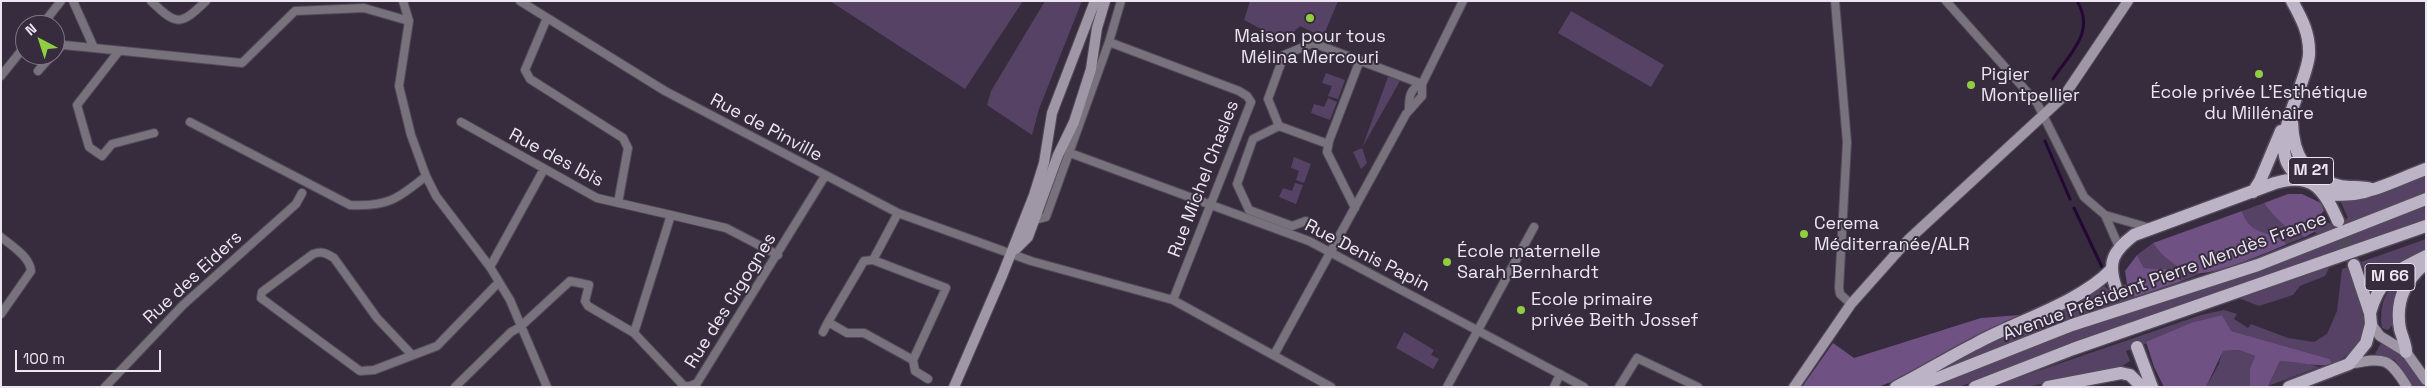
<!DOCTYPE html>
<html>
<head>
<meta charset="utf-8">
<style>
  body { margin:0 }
  #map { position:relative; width:2427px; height:388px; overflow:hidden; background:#362c3d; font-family:"Space Grotesk",sans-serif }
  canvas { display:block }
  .frame { position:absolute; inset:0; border:2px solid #ece6f1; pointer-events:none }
  .north { position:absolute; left:15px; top:15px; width:50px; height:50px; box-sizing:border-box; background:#362c3d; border:1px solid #7f7685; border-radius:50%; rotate:320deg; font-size:14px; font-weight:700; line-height:20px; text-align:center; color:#ece6f1 }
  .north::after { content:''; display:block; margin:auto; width:18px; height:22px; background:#90cd41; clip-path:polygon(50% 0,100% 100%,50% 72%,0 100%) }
  .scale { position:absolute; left:15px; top:350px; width:146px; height:22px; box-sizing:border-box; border:2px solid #ece6f1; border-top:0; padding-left:6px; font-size:15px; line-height:18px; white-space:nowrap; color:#ece6f1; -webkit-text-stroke:4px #362c3d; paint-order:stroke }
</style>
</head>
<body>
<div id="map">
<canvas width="2427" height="388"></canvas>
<div class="frame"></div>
<div class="north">N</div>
<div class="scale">100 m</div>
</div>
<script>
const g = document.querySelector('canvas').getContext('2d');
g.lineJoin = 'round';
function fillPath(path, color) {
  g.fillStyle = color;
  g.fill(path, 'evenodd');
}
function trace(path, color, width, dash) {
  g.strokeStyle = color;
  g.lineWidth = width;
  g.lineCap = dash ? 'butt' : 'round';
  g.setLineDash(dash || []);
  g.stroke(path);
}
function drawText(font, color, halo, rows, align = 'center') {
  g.font = font + ' "Space Grotesk",sans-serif';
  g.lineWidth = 4;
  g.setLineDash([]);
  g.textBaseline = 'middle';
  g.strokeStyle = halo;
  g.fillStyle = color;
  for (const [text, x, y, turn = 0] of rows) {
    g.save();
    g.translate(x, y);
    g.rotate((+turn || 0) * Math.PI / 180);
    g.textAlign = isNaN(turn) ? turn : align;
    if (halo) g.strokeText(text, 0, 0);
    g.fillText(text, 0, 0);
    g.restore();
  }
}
fillPath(new Path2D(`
  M830,1H1023L965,89Z
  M1045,1H1082L1039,109L1032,135L987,105L991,91Z
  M1250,1H1338L1323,37L1300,26L1284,41L1244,20Z
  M1571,11L1664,65L1651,87L1558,33Z
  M1326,73L1345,80L1338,99L1328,96L1332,86L1322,83Z
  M1388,77L1400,81L1362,148L1367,163L1361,169L1353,152L1362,148Z
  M1328,98L1337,102L1330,120L1311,113L1314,104L1324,107Z
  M1294,157L1311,164L1304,183L1296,180L1299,171L1291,168Z
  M2426,173V193L2326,232L2318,234L2314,232L2316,219L2332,224L2348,218L2339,198Z
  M1295,183L1303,185L1296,204L1279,197L1283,188L1292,191Z
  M2264,203C2276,220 2286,229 2305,237L2287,244C2268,228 2251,238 2242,211Z
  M2426,204V220L2116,328L1959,387H1929L2113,317Z
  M2426,239V252L2379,283L2367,276L2361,262Z
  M2153,243C2164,259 2183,269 2202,273L2182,281L2166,269L2144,268L2137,255Z
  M2327,266L2329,268L2325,276L2300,286L2293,295L2259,306L2236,297Z
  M2348,267C2362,307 2381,341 2332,364L2330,359L2230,331L2222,315L2126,351L2130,361L2119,368L2027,387H1991L2201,315L2224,310L2237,314L2234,319L2248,328L2251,324L2288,338L2314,342L2327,334L2337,311L2342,269Z
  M2412,267L2395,322L2388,330L2382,328C2378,297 2390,286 2412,267Z
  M2102,284L2109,290L2126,284L2128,291L2135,297L1944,370L1943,368L1975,349Z
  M1404,332L1434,350L1431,355L1439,359L1433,369L1396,348Z
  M2381,343L2399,352L2425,387H2414L2395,360L2375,354Z
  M2239,350L2255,356L2250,368V387H2206L2219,364L2222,351Z
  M2280,361H2299L2319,367L2268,386Z`), '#564264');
fillPath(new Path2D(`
  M2288,194H2302L2321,203L2324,211L2316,219L2314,232L2305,237C2286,229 2276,220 2264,203Z
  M2242,211C2251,238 2269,228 2287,244C2269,252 2219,273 2201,273C2183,274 2162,257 2153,243Z
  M2137,255L2144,268L2166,269L2182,281L2135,297L2128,291L2125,271Z
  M2020,315L1914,373L1878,387H1802L1833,343L1854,358L1981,318Z
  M2222,315L2231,331L2330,359L2332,364C2315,368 2299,361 2280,361L2268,386L2250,387V368L2255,356L2239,350L2223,351L2206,387H2164L2154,367L2146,342L2191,323Z`), '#6f5184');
trace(new Path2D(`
  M2053,79C2070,53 2096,32 2077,1
  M2045,141L2070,199
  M2074,208L2102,267`), '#240735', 3);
trace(new Path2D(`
  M2338,223L2353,263
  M2116,288L2137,347`), '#514858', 12, [12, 6]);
const minor = new Path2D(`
  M73,1L94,48L242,63L295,11L364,8L409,21
  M151,1C177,26 180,26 206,1
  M403,1L409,21L399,86L411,135L426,176L436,196L490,267L510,300L547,387
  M520,1L665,91L898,213L1031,261L1173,300L1331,387
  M1835,1L1847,142L1839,288L1840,294L1851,304
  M1946,1L2037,103L2084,197L2105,215L2150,228
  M547,18L525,70L530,79L623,138L628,148L618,203
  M42,25L61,1
  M1109,42L1239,91L1247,96L1251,102L1173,300
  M55,51L63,45L94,48
  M119,51L77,105L89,147L102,156L112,144L154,133
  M38,71L52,55
  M1,76L25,46
  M1409,110C1409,99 1409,88 1422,84L1463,1
  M190,122L350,205C387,207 398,199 426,176
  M461,122L597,198L671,215
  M1279,126L1268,99L1284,55L1313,43L1422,84
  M1279,126L1253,139L1237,184L1249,210L1292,226L1306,221
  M1279,126L1328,144
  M1070,153L1309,241L1584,387
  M1355,208L1327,152L1329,141L1360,60
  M2105,215L2119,247
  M1034,220L1046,217L1109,42L1121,1
  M1,237C12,246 30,257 31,271L1,314
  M873,260L898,213
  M490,267L544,169
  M823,332L828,322L864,261L873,260L946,288L913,360L864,333H847L828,322
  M634,333L671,215L726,228L778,255
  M412,355L377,318L334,258C326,253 322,251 313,254L262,292L261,298L360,371L374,370L437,346L499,282
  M1274,355L1406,114L1422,96V84
  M913,360L915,371L928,379
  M105,387L183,305L296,204L302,193
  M455,387L511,332L520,327L570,281L589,285L585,301L588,306L634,333L683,385L688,387L697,383L825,176
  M1447,387L1534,227
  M1554,387L1560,374
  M1619,387L1637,358L1698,387`);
const secondary = new Path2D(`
  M1016,249L1028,237L1058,155L1074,122L1091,69L1097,28L1105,1
  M2371,324L2380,336L2406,352L2426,380
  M2349,364C2384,358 2388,356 2407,387
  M954,387L1002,276L1034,195L1044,163L1052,113L1095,1
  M1794,387L1851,304L1908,240L2064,96L2128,1`);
const primary = new Path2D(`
  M2292,1C2302,19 2310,34 2309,55C2306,90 2259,155 2302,178
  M2292,122C2293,155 2305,178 2341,186C2351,188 2361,186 2371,189
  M2253,192L2260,181L2281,131
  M2324,192C2357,203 2395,180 2426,169
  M2116,288C2107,262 2113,251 2134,235L2275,183C2313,172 2324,189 2338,221
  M2370,313C2380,277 2395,272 2426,256
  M2137,347L2152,387
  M2406,352C2406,344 2402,337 2400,329C2395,302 2405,280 2426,263
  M1896,387C1924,373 1949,357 1977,343C2017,321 2079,303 2111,270
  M1915,387L2072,325L2258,265L2426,199
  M1975,387L2073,349L2426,226
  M2048,387L2121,373L2130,375L2142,387
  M2289,387L2349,364L2366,343L2371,324L2370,313L2354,265`);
trace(minor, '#534a5a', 10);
trace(secondary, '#534a5a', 12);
trace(primary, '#534a5a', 15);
trace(minor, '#77727b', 8);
trace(secondary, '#9f97a5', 10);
trace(primary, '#bdb3c6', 12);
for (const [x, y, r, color] of [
  [1310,18,5,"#90cd41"],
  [2259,74,5,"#90cd41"],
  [1971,85,5,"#90cd41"],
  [1804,234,5,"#90cd41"],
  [1447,262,5,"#90cd41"],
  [1521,310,5,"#90cd41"]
]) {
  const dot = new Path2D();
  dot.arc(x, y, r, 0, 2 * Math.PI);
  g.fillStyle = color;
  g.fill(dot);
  trace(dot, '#362c3d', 2);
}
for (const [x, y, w] of [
  [2311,171,45],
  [2390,277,50]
]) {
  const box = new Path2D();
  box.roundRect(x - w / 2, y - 13.5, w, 27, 4);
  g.fillStyle = '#362c3d';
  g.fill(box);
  trace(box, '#ece6f1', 1);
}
drawText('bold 16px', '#ece6f1', null, [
  ["M 21",2311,171],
  ["M 66",2390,277]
]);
drawText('18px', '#ece6f1', '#362c3d', [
  ["Maison pour tous",1310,37,"center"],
  ["Mélina Mercouri",1310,58,"center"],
  ["Pigier",1981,75],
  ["Montpellier",1981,96],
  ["École privée L'Esthétique",2259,93,"center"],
  ["du Millénaire",2259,114,"center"],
  ["Cerema",1814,224],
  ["Méditerranée/ALR",1814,245],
  ["École maternelle",1457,252],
  ["Sarah Bernhardt",1457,273],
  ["Ecole primaire",1531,300],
  ["privée Beith Jossef",1531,321]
], 'left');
drawText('18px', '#ece6f1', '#362c3d', [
  ["Rue de Pinville",766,128,28],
  ["Rue des Ibis",556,158,28],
  ["Rue Michel Chasles",1204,179,-69],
  ["Rue Denis Papin",1367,256,27],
  ["Avenue Président Pierre Mendès France",2165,277,-20],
  ["Rue des Eiders",193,278,-43],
  ["Rue des Cigognes",731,301,-58]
]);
</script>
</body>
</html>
